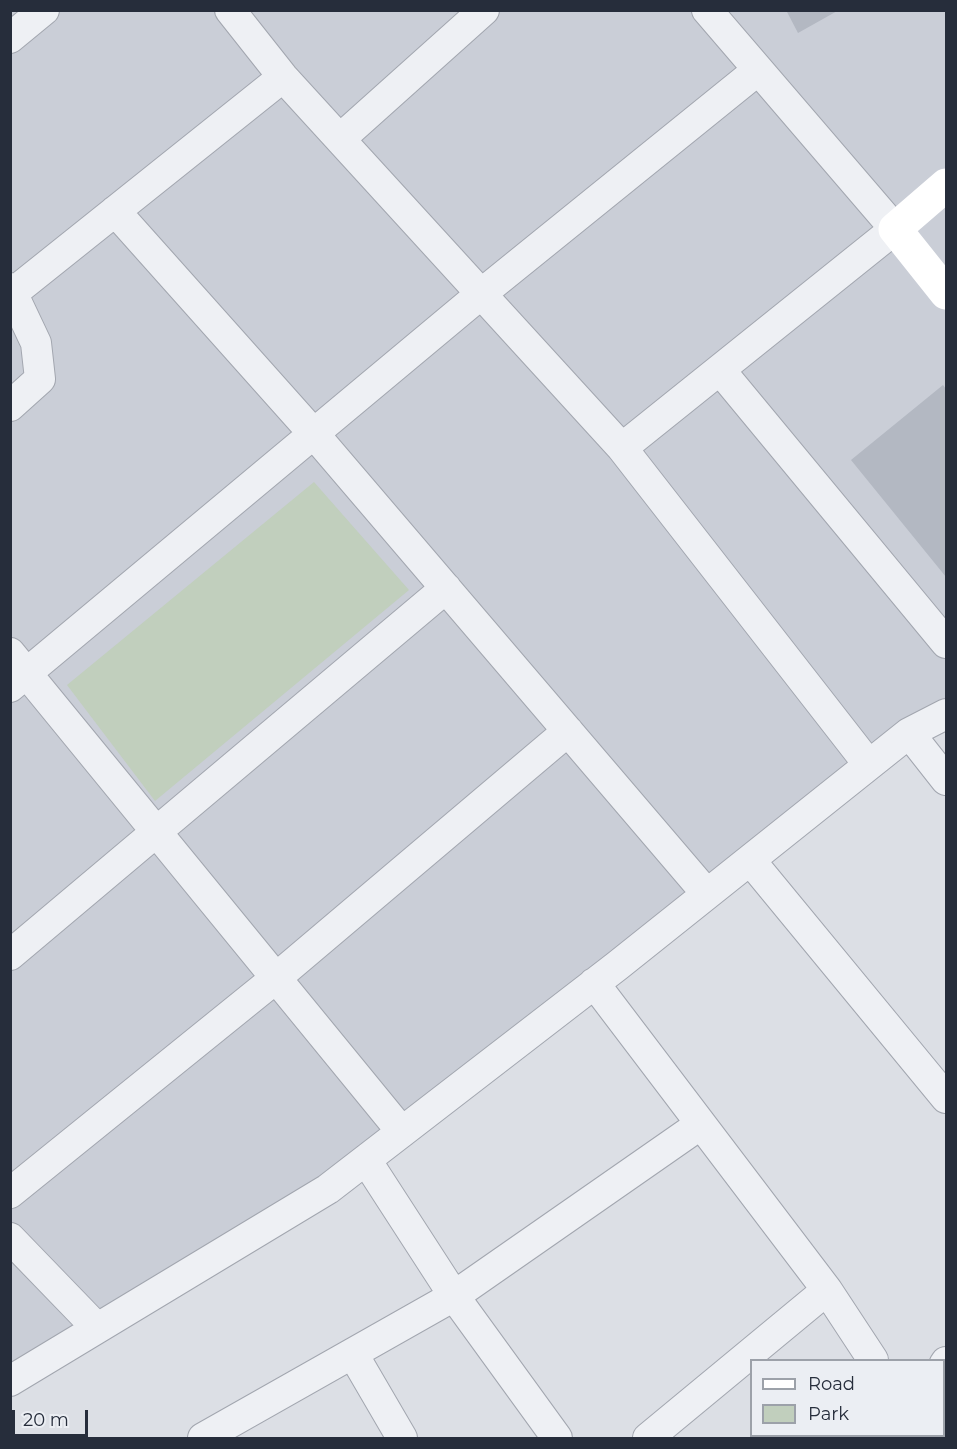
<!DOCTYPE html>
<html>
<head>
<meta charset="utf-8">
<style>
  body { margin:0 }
  #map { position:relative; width:957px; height:1449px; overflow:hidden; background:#dcdfe5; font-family:Montserrat,sans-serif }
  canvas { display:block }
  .frame { position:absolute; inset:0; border:12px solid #262d3b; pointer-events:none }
  .legend { position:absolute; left:750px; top:1359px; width:195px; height:78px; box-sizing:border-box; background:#ebeef3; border:2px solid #9ca1a9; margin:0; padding:8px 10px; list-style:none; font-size:18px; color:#262d3b }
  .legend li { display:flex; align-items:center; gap:12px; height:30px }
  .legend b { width:30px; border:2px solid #9ca1a9 }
  .scale { position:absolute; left:12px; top:1410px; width:76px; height:27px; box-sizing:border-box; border:3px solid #262d3b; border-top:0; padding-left:8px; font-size:18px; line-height:21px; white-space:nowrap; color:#262d3b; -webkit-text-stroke:4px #ebeef3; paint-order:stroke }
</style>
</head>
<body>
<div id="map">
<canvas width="957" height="1449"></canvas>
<div class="frame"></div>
<ul class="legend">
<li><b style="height:8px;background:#fff"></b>Road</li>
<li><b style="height:16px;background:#c1cfbd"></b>Park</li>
</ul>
<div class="scale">20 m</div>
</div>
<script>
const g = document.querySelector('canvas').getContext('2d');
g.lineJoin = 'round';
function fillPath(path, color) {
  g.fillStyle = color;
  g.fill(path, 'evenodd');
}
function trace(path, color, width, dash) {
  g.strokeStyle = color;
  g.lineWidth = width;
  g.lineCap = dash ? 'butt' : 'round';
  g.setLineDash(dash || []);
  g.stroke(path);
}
fillPath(new Path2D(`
  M11,11H946V719L402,1132L11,1376Z`), '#caced7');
fillPath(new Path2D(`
  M314,482L409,590L155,801L67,685Z`), '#c1cfbd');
fillPath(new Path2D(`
  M786,10H839L798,33Z
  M943,385L946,389V577L851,460Z`), '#b3b8c2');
const street = new Path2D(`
  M230,10L283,77L622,448L869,765
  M10,38L44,10
  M340,139L484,10
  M115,211L314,434L707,894
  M10,288L36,343L40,379L10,406
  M14,292L283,77
  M720,370L946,643
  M622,448L895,229L707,10
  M10,653L402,1132
  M10,687L481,294L758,70
  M909,733L946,780
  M750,860L946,1098
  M10,955L446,588
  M594,983L827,1290L873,1360
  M366,1160L454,1296L557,1438
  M10,1193L276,978L568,731
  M10,1238L97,1328
  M353,1354L402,1438
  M944,1365L946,1362
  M10,1381L328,1189L617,966L909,733L946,714
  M927,1436L929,1438
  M203,1438L454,1296L701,1124
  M648,1438L827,1290
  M880,1438L882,1436`);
trace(street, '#a2a6af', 32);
trace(street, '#eef0f4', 30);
trace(new Path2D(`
  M946,185L895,229L946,293`), '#fff', 33);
</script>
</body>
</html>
